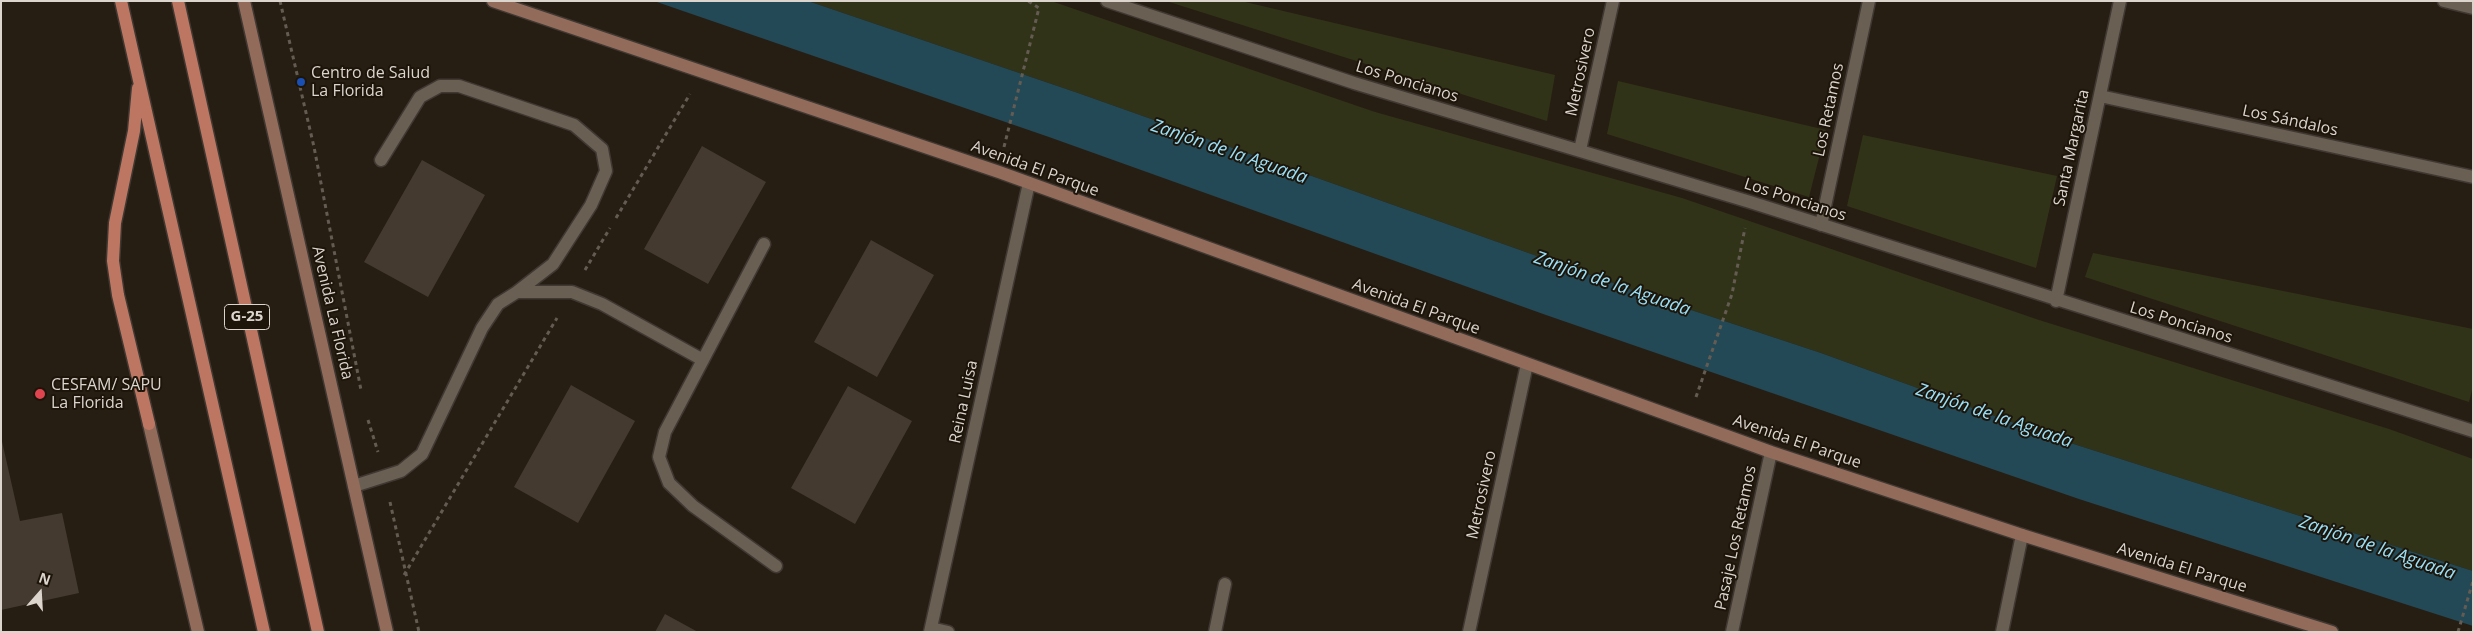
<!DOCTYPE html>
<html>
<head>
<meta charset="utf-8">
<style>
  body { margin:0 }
  #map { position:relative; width:2474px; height:633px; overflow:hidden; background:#271e13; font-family:"Open Sans",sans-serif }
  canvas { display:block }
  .frame { position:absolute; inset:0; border:2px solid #dbd5ce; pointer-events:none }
  .north { position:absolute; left:15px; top:568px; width:50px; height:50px; -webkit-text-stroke:4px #1d150a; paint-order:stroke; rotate:19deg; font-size:14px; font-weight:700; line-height:20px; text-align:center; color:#dbd5ce }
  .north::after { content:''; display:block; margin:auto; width:18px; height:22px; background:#dbd5ce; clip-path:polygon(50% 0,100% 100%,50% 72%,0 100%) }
</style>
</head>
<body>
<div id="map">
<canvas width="2474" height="633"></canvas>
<div class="frame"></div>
<div class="north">N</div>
</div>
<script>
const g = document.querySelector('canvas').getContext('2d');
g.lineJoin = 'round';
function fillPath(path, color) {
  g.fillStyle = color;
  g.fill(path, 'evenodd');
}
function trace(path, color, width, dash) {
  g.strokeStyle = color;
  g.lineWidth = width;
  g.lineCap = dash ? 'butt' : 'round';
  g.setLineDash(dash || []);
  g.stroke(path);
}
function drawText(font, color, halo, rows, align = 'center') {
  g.font = font + ' "Open Sans",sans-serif';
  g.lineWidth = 4;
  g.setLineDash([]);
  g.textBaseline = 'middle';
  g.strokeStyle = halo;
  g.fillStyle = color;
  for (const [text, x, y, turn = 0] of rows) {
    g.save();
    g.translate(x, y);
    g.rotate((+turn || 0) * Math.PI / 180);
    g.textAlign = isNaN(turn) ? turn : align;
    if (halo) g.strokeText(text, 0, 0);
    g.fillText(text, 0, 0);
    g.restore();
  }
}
fillPath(new Path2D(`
  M808,1H1051L1375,112L1682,198L2039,320L2389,429L2473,459V571L2061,440L1821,353L1658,299L1078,93Z
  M1166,1H1241L1555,75L1547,121Z
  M1618,81L1826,130L1809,197L1607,134Z
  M1863,135L2057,176L2036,268L1847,206Z
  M2093,253L2473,329V386L2469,402L2085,277Z`), '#313318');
fillPath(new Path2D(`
  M654,1H808L1078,93L1658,299L1821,353L2061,440L2473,571V626L2079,499L1546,315L1049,137Z`), '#234956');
fillPath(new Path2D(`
  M702,146L766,182L708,284L644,249Z
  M422,160L485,195L428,297L364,262Z
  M871,240L934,275L877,377L814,342Z
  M571,385L635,421L578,523L514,487Z
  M848,386L912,421L855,524L791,488Z
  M1,437L20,521L62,513L79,593L1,610Z
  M665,614L698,632H655Z`), '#443a2f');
const lane = new Path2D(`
  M381,160L420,97L440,86H459L574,125L602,149L606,171L591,205L553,264L517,292
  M764,244L665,432L659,457L669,483L693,506L776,566
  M354,486L401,471L422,454L482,328L498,304L517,292H572L602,304L703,360`);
const street = new Path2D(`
  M1107,1L1354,83L1750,202L2473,431
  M2444,1L2473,8
  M2100,96L2473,177
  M1580,150L1613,1
  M1821,225L1869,1
  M2056,301L2120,1
  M931,628L948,632
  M930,632L1029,183
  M1215,632L1225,584
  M1469,632L1527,364
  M1732,632L1771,452
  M2002,632L2022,535`);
const secondary = new Path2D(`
  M244,1L387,632
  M493,1L999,172L1771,452L2022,535L2332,632
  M149,424L198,632`);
const primary = new Path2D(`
  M121,1L264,632
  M178,1L318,632
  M138,88L134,131L115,223L113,261L118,295L149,424`);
trace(lane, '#403933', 15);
trace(street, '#403933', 15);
trace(secondary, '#403933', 15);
trace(primary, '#403933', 15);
trace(new Path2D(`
  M280,1L314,147L361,390
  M1004,147L1039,8L1028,1
  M616,218L690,94
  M585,270L610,228
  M1696,397L1732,294L1745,228
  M368,420L378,452
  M390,502L419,632
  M404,575L557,318
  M2458,632L2473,581`), '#645c53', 3, [4, 4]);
trace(lane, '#695f53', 12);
trace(street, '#695f53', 12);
trace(secondary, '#936b5a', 12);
trace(primary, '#bc7661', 12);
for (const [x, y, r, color] of [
  [301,82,5,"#1a4fb4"],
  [40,394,6,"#e0444e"]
]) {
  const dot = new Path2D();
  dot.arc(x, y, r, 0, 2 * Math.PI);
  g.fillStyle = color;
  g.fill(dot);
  trace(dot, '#1d150a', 2);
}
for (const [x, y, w] of [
  [247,317,45]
]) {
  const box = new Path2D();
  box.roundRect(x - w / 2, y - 12.5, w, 25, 4);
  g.fillStyle = '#1d150a';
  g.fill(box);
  trace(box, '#dbd5ce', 1);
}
drawText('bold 15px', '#dbd5ce', null, [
  ["G-25",247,317]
]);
drawText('16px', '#dbd5ce', '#1d150a', [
  ["Metrosivero",1581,72,-78],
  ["Los Poncianos",1407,82,17],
  ["Los Retamos",1829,110,-78],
  ["Los Sándalos",2290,121,12],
  ["Santa Margarita",2072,148,-78],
  ["Avenida El Parque",1035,169,20],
  ["Los Poncianos",1795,200,18],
  ["Avenida El Parque",1416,307,20],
  ["Avenida La Florida",332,313,77],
  ["Los Poncianos",2181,323,17],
  ["Reina Luisa",964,402,-78],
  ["Avenida El Parque",1797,442,19],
  ["Metrosivero",1482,495,-78],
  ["Pasaje Los Retamos",1736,538,-78],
  ["Avenida El Parque",2182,568,17]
]);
drawText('16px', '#dbd5ce', '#1d150a', [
  ["Centro de Salud",311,73],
  ["La Florida",311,91],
  ["CESFAM/ SAPU",51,385],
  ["La Florida",51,403]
], 'left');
drawText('italic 18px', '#99e0f9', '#1d150a', [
  ["Zanjón de la Aguada",1229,152,19],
  ["Zanjón de la Aguada",1612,284,19],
  ["Zanjón de la Aguada",1994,416,19],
  ["Zanjón de la Aguada",2377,548,19]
]);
</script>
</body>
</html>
